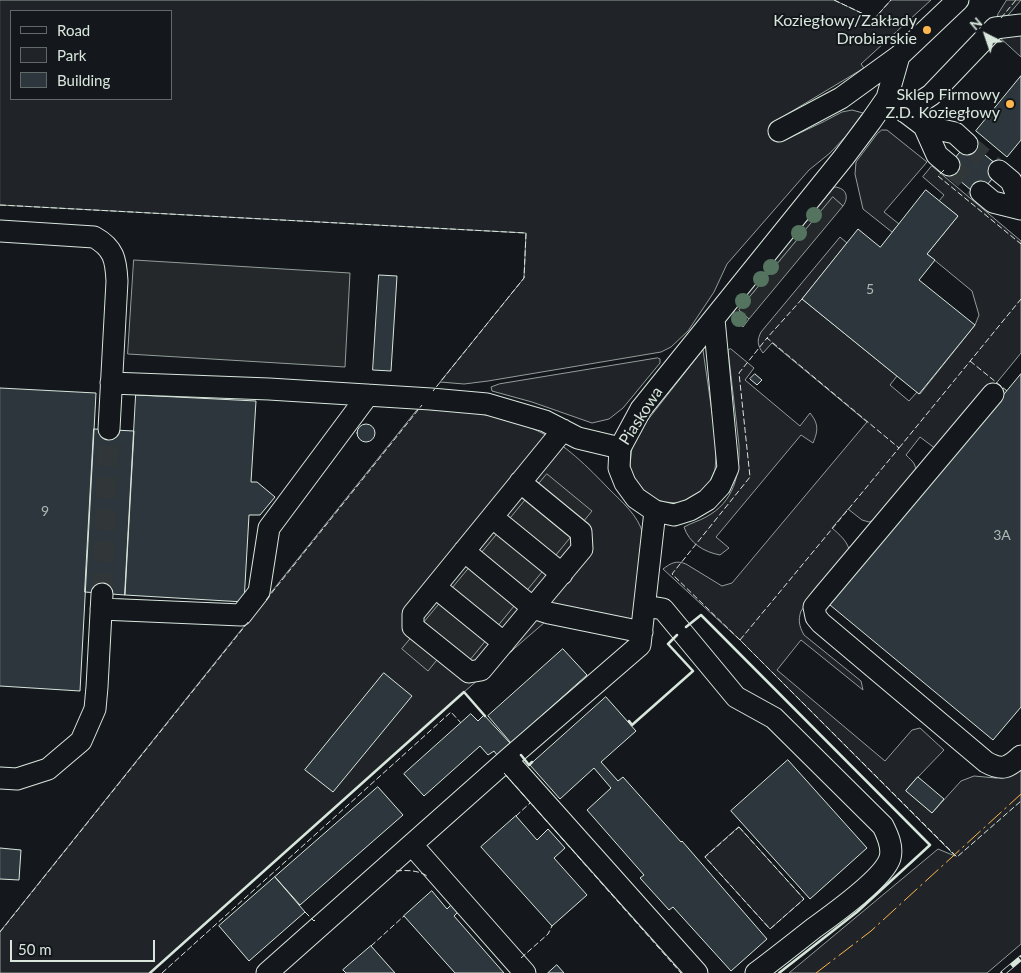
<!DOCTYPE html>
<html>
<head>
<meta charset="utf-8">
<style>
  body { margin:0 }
  #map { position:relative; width:1021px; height:973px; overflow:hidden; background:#14181c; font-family:Lato,sans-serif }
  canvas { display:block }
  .legend { position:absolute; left:10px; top:10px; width:162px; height:90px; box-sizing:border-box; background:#14181c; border:1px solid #626a69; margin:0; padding:6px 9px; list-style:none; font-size:15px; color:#d8e6dc }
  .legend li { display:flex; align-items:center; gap:10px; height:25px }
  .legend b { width:25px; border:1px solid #626a69 }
  .north { position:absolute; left:961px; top:10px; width:50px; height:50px; -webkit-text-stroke:4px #14181c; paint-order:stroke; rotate:319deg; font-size:14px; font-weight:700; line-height:20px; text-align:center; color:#d8e6dc }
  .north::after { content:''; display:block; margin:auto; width:18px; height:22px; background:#d8e6dc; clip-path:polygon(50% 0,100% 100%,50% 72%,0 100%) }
  .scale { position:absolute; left:10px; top:940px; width:145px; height:22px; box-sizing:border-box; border:2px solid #d8e6dc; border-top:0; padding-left:6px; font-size:15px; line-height:18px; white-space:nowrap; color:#d8e6dc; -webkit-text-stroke:4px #14181c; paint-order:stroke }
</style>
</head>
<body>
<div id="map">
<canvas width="1021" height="973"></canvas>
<ul class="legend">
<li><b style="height:6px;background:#14181c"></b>Road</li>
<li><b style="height:14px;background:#202428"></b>Park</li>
<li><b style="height:14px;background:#2c363c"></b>Building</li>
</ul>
<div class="north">N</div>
<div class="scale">50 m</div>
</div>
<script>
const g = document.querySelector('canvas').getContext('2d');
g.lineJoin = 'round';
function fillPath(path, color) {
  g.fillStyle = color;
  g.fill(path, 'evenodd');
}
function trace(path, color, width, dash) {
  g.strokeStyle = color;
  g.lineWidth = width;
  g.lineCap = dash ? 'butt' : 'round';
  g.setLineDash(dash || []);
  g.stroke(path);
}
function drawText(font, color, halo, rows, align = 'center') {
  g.font = font + ' Lato,sans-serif';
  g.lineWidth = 4;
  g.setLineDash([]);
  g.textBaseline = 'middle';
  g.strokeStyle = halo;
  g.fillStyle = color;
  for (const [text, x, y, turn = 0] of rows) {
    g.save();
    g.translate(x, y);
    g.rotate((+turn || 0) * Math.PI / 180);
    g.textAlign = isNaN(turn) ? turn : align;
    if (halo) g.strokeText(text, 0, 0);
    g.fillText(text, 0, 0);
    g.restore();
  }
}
const green = new Path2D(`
  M0,0H834L874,19L891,0H931L861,64L864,68L774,122L785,140L823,122L842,112L852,110L863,113L847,135L830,153L809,170L727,264L714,292L688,331L671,347L661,352L488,381L464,384L440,382L524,278L526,233L0,205ZM11,11H171V99H11Z
  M1007,0H1021L1004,20L996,23L998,14Z
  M1021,34V57L998,36Z
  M882,130H887L927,162L884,212L899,224L892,232L863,209L855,174L856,162L877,134Z
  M932,166L1021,241V353L940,452L920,437L906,455C913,462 916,463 916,474L877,519L869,522L862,520L848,509L832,528C840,535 846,540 849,549L801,611C798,620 799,626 804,635L861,681L863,690L801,640L777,670L885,761L912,730L920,728L944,750L918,777L906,790L932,813L961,781L974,776L996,778L1007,775L1021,766V944L987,973H789L938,849L955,856L740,640L663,569C671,563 676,560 686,564L722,586L732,583L867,422L772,343L763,353C757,345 757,340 761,332L840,237L847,243L802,299L897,376L890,385L909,401L917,392L920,394L975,325L979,315L972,291L927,254L958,216L939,201L944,195L923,177Z
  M835,187C847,188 849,198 843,206L833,198L739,310L749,319L743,327C735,320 730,318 736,307L832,190Z
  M731,349L754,368L745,380L800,426L810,413C819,424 818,431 813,443L801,435L716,537L729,548L720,555C704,552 689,543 684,527C691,523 699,521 706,517C734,502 740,475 739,445L728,350Z
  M703,350L716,440V456L715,470L708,486L693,498L678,503L664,502L655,499L642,491L631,472L630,465L632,447L640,430Z
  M658,358L660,359V363L623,408L609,419L592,423L532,402L492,391L491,387L499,384Z
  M418,409C458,411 502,413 538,431C565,444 588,467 609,489C622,502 638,515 643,534L632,632L552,616L464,692L150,973H0V932Z
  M739,827L804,899L770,929L705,857Z`);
fillPath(green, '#202428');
trace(green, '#939e99', 1);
const parking = new Path2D(`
  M833,197L843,206L749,319L739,310Z
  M134,260L350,273L345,367L128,354Z
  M547,474L592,511L469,661L449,645L428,671L402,649Z`);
fillPath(parking, '#24282b');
trace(parking, '#939e99', 1);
const building = new Path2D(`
  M1021,76V140L1007,157L976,131Z
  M969,142L1001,168L978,196L946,169Z
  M926,190L958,216L927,254L935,260L919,280L975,325L919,394L802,299L858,229L880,247Z
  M379,275L397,276L391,371L373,370Z
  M755,374L762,380L757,385L750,379Z
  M1021,374V707L993,740L830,605Z
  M0,388L96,393L80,691L0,686Z
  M136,395L256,401L251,482H257L275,497L260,515H249L244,602L125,595Z
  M357 433a9 9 0 1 1 18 0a9 9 0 1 1-18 0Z
  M94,429L134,431L125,595L85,592Z
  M563,649L587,675L511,743L488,716Z
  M384,673L412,696L333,792L305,770Z
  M606,697L636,731L601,762L618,781L623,777L681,842L682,841L767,939L731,971L673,907L669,910L640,878L644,875L587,810L611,788L594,768L560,799L530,765Z
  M471,714L478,721L484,715L510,743L497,755L494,751L488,755L480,746L424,796L404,774Z
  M788,760L867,848L810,899L731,811Z
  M918,777L944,799L932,813L906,791Z
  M378,787L403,815L300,905L275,877Z
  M516,816L537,840L548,829L565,848L554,858L587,895L552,926L481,847Z
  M0,848L21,850L19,880L0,879Z
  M275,877L305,912L249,961L219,926Z
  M432,891L447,909L453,903L459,911L454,916L504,973H455L404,916Z
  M371,946L395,973H346L343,970Z
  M557,965L564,973H548Z`);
fillPath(building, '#2c363c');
trace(building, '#d8e6dc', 1);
trace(new Path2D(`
  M967,144L999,171
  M949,165L981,192
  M102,594L109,429`), '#313739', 21, [21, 11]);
const minor = new Path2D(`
  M895,104L924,126L955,133L967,144
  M905,112L931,95L995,28L1021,25
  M924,126L937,155L949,165
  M779,131L841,98L899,56
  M999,171L1011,181L1021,204
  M981,192L993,202L1021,209
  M0,231L94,237C114,248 116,260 117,281L109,429
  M714,319L728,468L720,486L707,500L690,510L674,515L655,511L636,498L625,483L619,468L620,448L641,409L844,157L871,121L887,98L899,56L958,0
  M111,383L269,389L431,399L487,404L545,421L578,438L620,448
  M993,394L823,596L814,607L816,617L821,623L986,762C1002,771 1008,768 1021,756
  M520,482L581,532L582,549L481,670L469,672L413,627V614C463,552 513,491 563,430
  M492,517L562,574
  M464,551L533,608L549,613L642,632
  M435,587L504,643
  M645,606L663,609L736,697L774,718L883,826C888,836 893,847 890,858C884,878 832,915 814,928C795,943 776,958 756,973
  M101,609L241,615L259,592L269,528L368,395
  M507,760L697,973
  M0,778L17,779L48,769L81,741L95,709L97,687L102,594
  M412,845L525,973
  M267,973L507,760L640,645L655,511`);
trace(minor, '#d8e6dc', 23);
trace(minor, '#14181c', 21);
const rail = new Path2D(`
  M1003,973L1021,958`);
trace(rail, '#d8e6dc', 5.5);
trace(rail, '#14181c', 4, [11]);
trace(new Path2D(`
  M834,0L874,19L891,0
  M1001,18L1016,0
  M944,170L938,176L1021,244
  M0,205L526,233L524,278L433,391
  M802,299L767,338L899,448L740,640L957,857L1021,801
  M970,361L1007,391
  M899,448L1021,299
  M266,600L422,405
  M740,640L672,574L750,477L739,373L767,338
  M504,773L681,973
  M516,816L530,803
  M739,827L804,899L770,929L705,857Z
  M396,871C406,870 418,870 427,876
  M305,912L314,921L315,920
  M0,932L249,621
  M371,946L404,916
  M521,958L548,934L552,926
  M162,973L451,712L461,723`), '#d8e6dc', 1, [6, 2.5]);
trace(new Path2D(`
  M686,627L701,615L930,845L857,912L779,973
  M629,721L632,725L693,671L668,644L677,635
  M521,755L529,765L532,762
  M150,973L464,692L485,716`), '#d8e6dc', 2.5);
trace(new Path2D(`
  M816,973L871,931L1021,794`), '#ffb74d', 1, [18, 4, 2.5, 4]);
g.fillStyle = '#55745f';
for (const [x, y] of [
  [814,215],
  [799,233],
  [771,267],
  [761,279],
  [743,301],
  [739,319]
]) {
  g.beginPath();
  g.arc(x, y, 8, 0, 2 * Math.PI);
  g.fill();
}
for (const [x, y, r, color] of [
  [927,30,5,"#ffb74d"],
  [1010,104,5,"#ffb74d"]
]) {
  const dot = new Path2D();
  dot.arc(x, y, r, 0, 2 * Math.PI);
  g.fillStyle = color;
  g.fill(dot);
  trace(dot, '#14181c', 2);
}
drawText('14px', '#adbab4', null, [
  ["5",870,289],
  ["9",45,511],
  ["3A",1002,535]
]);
drawText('16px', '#d8e6dc', '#14181c', [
  ["Koziegłowy/Zakłady",917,21],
  ["Drobiarskie",917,39],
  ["Sklep Firmowy",1000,95],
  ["Z.D. Koziegłowy",1000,113]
], 'right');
drawText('16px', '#d8e6dc', '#14181c', [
  ["Piaskowa",641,416,-57]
]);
</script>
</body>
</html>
